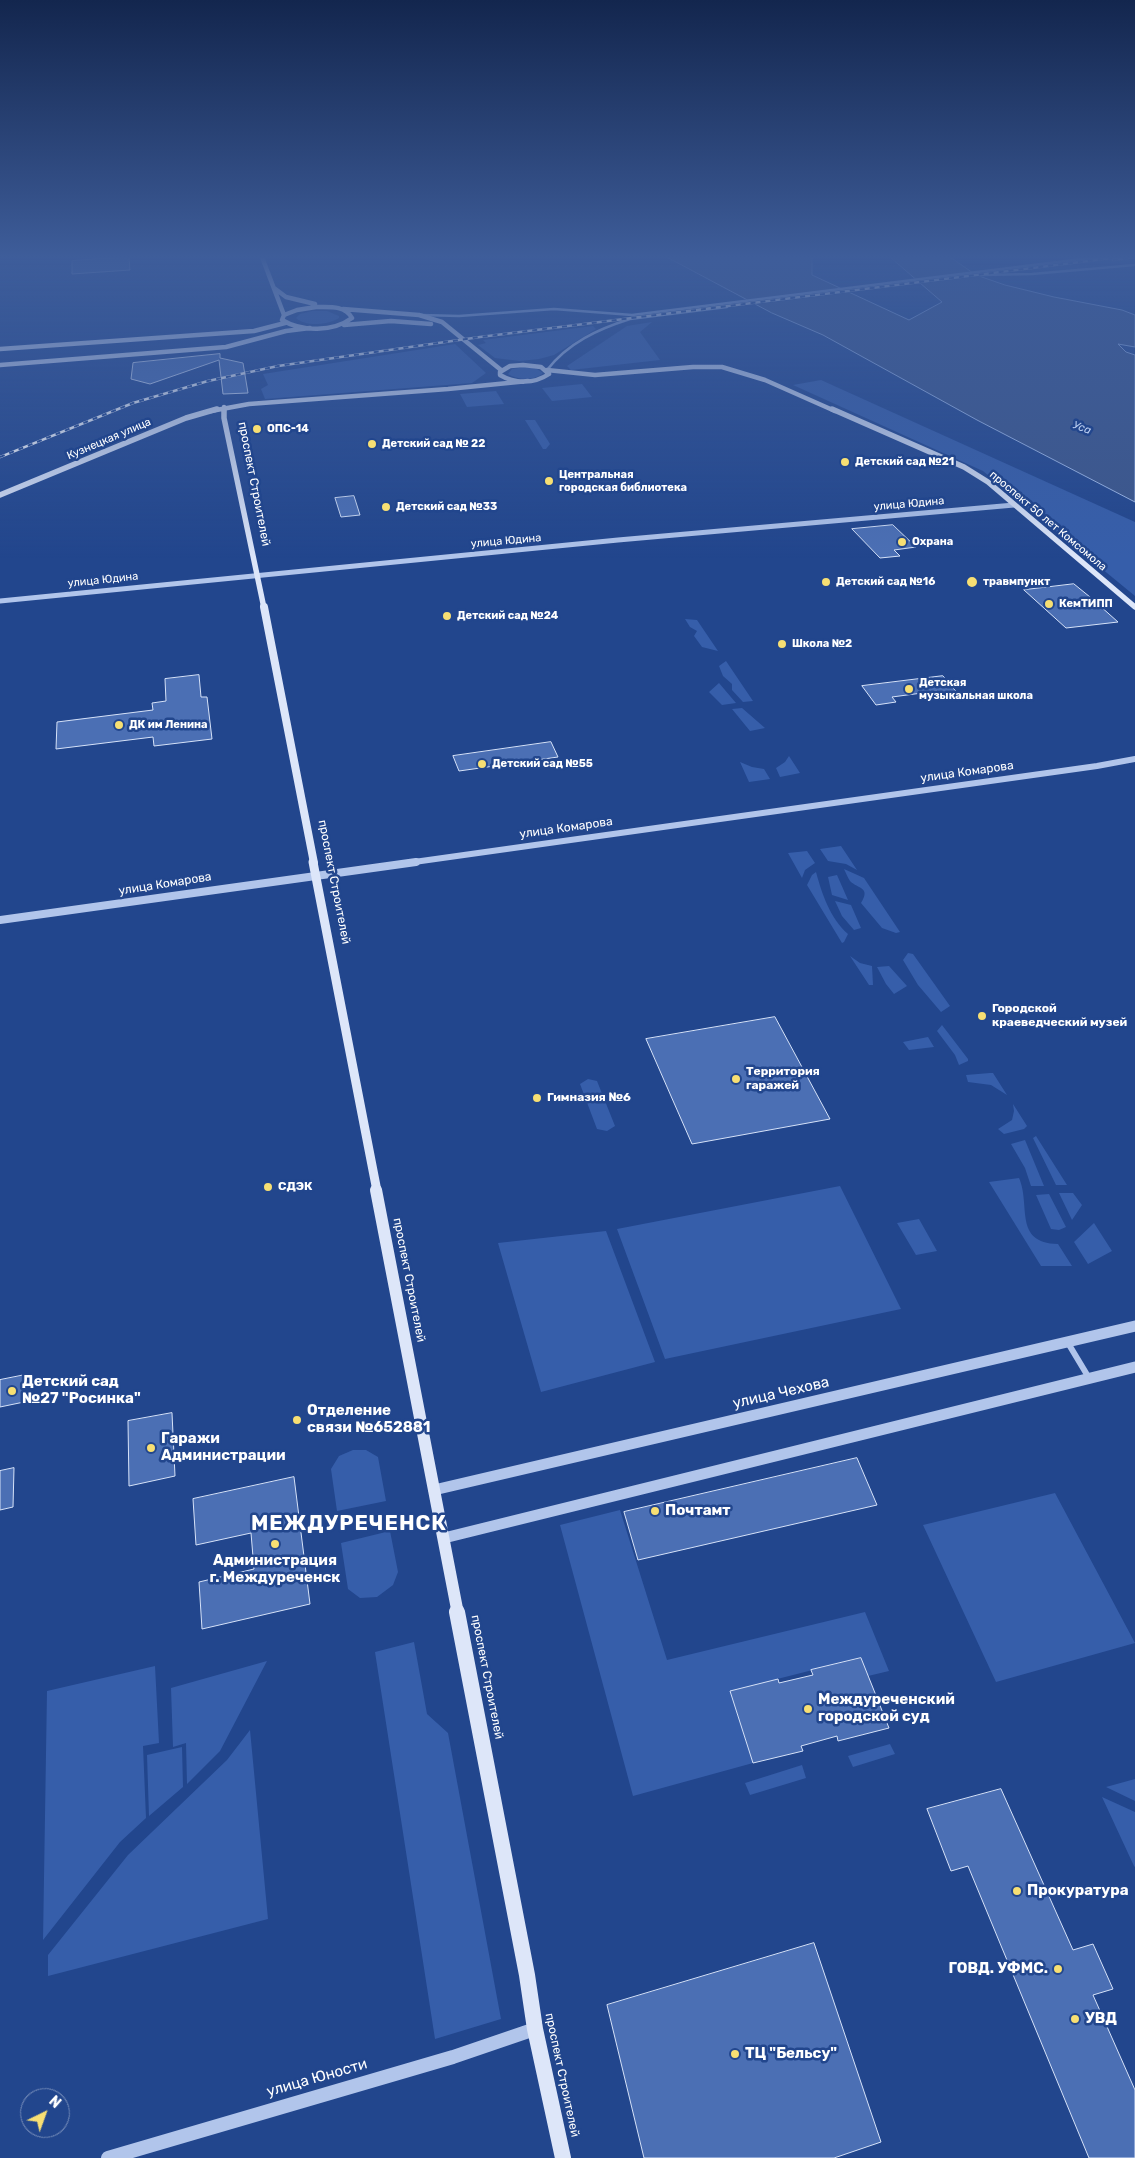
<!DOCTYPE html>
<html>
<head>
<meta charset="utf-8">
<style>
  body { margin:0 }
  #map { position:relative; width:1135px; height:2158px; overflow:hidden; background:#22468d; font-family:Rubik,sans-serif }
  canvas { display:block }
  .north { position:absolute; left:20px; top:2088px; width:50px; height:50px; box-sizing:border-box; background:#22468d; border:1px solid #7a90bb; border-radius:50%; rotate:42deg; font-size:14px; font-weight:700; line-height:20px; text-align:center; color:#fff }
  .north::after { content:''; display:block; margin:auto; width:18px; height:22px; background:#f7df73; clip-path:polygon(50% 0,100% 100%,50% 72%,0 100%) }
</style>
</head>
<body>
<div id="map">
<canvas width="1135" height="2158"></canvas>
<div class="north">N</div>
</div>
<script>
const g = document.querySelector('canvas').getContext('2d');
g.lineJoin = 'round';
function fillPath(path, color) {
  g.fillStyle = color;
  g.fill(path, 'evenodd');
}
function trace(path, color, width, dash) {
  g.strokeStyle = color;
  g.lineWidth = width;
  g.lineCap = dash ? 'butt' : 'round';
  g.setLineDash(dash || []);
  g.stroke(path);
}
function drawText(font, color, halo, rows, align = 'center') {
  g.font = font + ' Rubik,sans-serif';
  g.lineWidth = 5;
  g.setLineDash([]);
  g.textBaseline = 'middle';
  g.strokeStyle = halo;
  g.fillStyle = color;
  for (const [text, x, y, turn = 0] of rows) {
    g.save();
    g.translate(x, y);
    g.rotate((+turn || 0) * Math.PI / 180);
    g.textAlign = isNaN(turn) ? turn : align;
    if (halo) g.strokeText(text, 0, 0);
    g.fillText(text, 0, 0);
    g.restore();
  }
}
fillPath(new Path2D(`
  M312,311H327L339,316V318C328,325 306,327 296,318L300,314Z
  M652,322L640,332L660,360L571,370L567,366L627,326Z
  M593,326L596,329L554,355L539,359L520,361L495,358L478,345L486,343L483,340Z
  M455,344L486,373L472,383L265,399L261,389L268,385L263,374Z
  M526,367L537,369L543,373C535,381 517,380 508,374L512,369Z
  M821,380L1135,522V596L983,471L793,385Z
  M582,384L592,397L552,401L542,388Z
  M496,391L504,404L467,407L460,394Z
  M525,420H535L550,444L546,449H543Z
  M685,619L697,620L718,651L702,647L694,636L697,631L690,627Z
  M726,661L753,701L743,702L732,690V684L723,676L719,666Z
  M719,683L736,703L722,705L709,692Z
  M742,708L765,728L750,731L732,709Z
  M789,756L800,773L780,777L776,768L785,762Z
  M740,762L752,767L764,769L770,779L749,782Z
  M841,846L857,870L846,864L828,861L820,849Z
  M807,851L815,863L805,870L802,878L788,853Z
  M844,869L864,878L900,932L896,933L882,928L861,903C871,887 858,889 850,881C848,878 846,873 844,869Z
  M816,872C822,894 830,918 848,934L844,942L842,943L807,885L812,875Z
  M837,875L848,900L832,895L828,877Z
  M835,901L851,905L861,928L854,930L842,916Z
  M908,953L913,954L950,1006L941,1012L918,985L903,960Z
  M850,956L860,963L872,966L873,985H869Z
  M889,966L907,986L894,994L886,984L877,967Z
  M942,1025L968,1059V1061L959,1065L955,1055L937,1031Z
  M928,1037L934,1047L909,1050L903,1042Z
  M990,1073H993L1007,1095L991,1085L968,1082L966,1075Z
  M588,1079L597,1081L615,1126L607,1131L597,1129L580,1084Z
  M1013,1104L1027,1126L1024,1129L1004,1134L998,1129L1012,1120L1014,1111Z
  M1036,1136L1067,1185H1056L1033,1138Z
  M1025,1140L1044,1186H1031L1025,1168L1011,1144Z
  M1019,1178C1031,1205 1013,1243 1058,1244L1072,1266H1041L989,1182Z
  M840,1186L901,1309L665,1359L617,1229Z
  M1059,1193H1073L1082,1205L1072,1220Z
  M1049,1194L1066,1227L1059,1230L1051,1229L1036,1195Z
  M919,1219L937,1251L916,1255L897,1223Z
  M1094,1223L1112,1251L1088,1264L1074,1242Z
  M606,1231L655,1362L541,1392L498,1243Z
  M353,1450H366L378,1457L386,1501L337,1511L331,1469L339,1456Z
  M1055,1493L1135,1643L996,1682L923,1525Z
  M620,1510L667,1660L865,1612L889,1671L868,1676L860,1658L730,1691L753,1763L633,1796L560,1525Z
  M390,1531L398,1572L393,1585L377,1597L360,1598L348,1589L341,1543Z
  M414,1642L427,1714L448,1733L501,2019L435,2039L375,1652Z
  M267,1661L220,1751L187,1784L186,1743L173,1747L171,1688Z
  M155,1666L159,1743L143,1746L146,1818L120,1842L43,1940L47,1691Z
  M250,1730L268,1919L48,1976V1955L128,1855L227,1760Z
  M890,1744L895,1754L853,1767L848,1756Z
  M182,1747L183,1787L149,1816L147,1755Z
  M802,1765L806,1778L750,1795L745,1783Z
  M1135,1779V1801L1106,1787Z
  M1102,1797L1135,1812V1867L1134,1866Z`), '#365eaa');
const water = new Path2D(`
  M667,257H812V275L909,320L942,302L890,257H950L976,275L1005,285L1054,297L1122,310L1135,315V347L1118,344L1126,352L1135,355V502L977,420L823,335L772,313Z`);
fillPath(water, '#3c568a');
trace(water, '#a5bfec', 1);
fillPath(new Path2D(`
  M977,273L985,276L918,284L912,279Z
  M846,287L855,292L751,305L742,300Z`), '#22468d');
const building = new Path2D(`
  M129,257L130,270L72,274V261Z
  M220,354V358L243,363L248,393L223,394L219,360L150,384L131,379L133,363Z
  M354,496L360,515L341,517L335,498Z
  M893,525L916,547L894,550L900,556L880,558L852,529Z
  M1074,584L1090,597L1118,622L1066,628L1024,590Z
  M199,675L201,697H207L212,739L154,746L153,737L56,749L57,722L153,710L152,703L166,701L165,679Z
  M943,676L959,695L942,697L937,691L892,697L896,702L876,705L862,686Z
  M551,742L558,757L459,771L453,756Z
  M775,1017L830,1119L692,1144L646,1039Z
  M25,1375L24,1402L0,1407V1380Z
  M172,1413L175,1476L129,1486L128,1421Z
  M857,1458L877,1505L638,1560L624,1512Z
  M14,1468L13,1507L0,1510V1471Z
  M294,1477L310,1604L202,1629L199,1582L254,1569L251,1533L196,1545L193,1499Z
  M861,1658L889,1728L838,1741L837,1736L801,1746L803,1751L753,1763L730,1691L778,1679L779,1683L813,1675L811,1670Z
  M1001,1789L1073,1950L1093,1944L1113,1989L1093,1995L1135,2090V2158H1089L968,1866L951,1871L927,1809Z
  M814,1943L881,2142L834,2158H644L607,2005Z`);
fillPath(building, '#4b6fb4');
trace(building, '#d6e2f8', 1);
trace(new Path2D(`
  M981,275L1032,274L1135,265
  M421,315L459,316L554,309L632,315L1097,257
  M547,370C568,343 598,329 630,319L727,307`), '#b1c5eb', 2.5);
trace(new Path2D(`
  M1068,1343L1089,1378`), '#b1c5eb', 6);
trace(new Path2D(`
  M0,601L618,540L1014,505`), '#b1c5eb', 5);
trace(new Path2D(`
  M407,863L1097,766L1135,759`), '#b1c5eb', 6);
trace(new Path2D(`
  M0,920L416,862`), '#b1c5eb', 8);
trace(new Path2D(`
  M434,1490L1135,1326
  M444,1538L1135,1367`), '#b1c5eb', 11);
trace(new Path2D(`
  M108,2158L453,2057L535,2029`), '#b1c5eb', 14);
trace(new Path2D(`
  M262,257L284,315
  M274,288L286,297L315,304
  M316,307C329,307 345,305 352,318C333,332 302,332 282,320L284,315L297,310Z
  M343,309L419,315L442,322L501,370
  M344,325L391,321L431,324
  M0,349L254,331L285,323
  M0,365L226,347L286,331L310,328
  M523,365L541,367L549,374C534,384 515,384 500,375V372L510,366Z
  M547,370L595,375L693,367H722L765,380L835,411
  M224,407V411
  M211,411L249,404L448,389L528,381`), '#dde6f9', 4.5);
trace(new Path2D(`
  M224,409V418L264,608
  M832,409L964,467L988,482L1135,607
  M0,495L186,418L217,409`), '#dde6f9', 5.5);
trace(new Path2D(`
  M264,607L314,863`), '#dde6f9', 8);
trace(new Path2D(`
  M313,862L377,1191`), '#dde6f9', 9);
trace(new Path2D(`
  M376,1190L458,1614`), '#dde6f9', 12);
trace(new Path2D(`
  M457,1612L527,1975L535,2029L563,2158`), '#dde6f9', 16);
const rail = new Path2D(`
  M1113,260L1135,257
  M0,457L133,403L208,381L278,366L480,337L1120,257`);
trace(rail, '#fff', 2.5);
trace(rail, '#22468d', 2, [5]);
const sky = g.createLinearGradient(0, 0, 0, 559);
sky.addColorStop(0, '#13264e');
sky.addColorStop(0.46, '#3e5d9a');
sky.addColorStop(1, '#3e5d9a00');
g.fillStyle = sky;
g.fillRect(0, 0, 1135, 559);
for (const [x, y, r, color] of [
  [257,429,5,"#f7df73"],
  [372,444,5,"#f7df73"],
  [845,462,5,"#f7df73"],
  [549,481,5,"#f7df73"],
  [386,507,5,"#f7df73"],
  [902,542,5,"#f7df73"],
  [826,582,5,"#f7df73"],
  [972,582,6,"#f7df73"],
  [1049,604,5,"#f7df73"],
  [447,616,5,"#f7df73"],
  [782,644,5,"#f7df73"],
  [909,689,5,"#f7df73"],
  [119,725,5,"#f7df73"],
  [482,764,5,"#f7df73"],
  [982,1016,5,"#f7df73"],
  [736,1079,5,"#f7df73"],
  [537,1098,5,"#f7df73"],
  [268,1187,5,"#f7df73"],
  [12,1391,5,"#f7df73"],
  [297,1420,5,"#f7df73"],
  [151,1448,5,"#f7df73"],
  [655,1511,5,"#f7df73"],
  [275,1544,5,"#f7df73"],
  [808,1709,5,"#f7df73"],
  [1017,1891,5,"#f7df73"],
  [1058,1969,5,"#f7df73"],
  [1075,2019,5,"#f7df73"],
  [735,2054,5,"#f7df73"]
]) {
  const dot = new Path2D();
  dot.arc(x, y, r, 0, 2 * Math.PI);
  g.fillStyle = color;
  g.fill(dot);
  trace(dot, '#22468d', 2);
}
drawText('italic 11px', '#bdd0f2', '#22468d', [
  ["Уса",1082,428,20]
]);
drawText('bold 11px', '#fff', '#22468d', [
  ["ОПС-14",267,429],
  ["Детский сад № 22",382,444],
  ["Детский сад №21",855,462],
  ["Центральная",559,475],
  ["городская библиотека",559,488],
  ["Детский сад №33",396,507],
  ["Охрана",912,542],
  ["Детский сад №16",836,582],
  ["травмпункт",983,582],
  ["КемТИПП",1059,604],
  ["Детский сад №24",457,616],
  ["Школа №2",792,644],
  ["Детская",919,683],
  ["музыкальная школа",919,696],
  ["ДК им Ленина",129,725],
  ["Детский сад №55",492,764]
], 'left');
drawText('11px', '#fff', '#22468d', [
  ["Кузнецкая улица",109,439,-23],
  ["улица Юдина",909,504,-5],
  ["проспект 50 лет Комсомола",1048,521,40],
  ["улица Юдина",506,541,-5],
  ["улица Юдина",103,580,-6]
]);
drawText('12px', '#fff', '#22468d', [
  ["проспект Строителей",254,484,79],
  ["улица Комарова",967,772,-8],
  ["улица Комарова",566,828,-8],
  ["проспект Строителей",334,882,79],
  ["улица Комарова",165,884,-9],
  ["проспект Строителей",409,1280,79],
  ["проспект Строителей",487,1677,79],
  ["проспект Строителей",562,2075,78]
]);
drawText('bold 12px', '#fff', '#22468d', [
  ["Городской",992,1009],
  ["краеведческий музей",992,1023],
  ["Территория",746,1072],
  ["гаражей",746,1086],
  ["Гимназия №6",547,1098],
  ["СДЭК",278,1187]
], 'left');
drawText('bold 15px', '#fff', '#22468d', [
  ["Детский сад",22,1382],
  ["№27 \"Росинка\"",22,1399],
  ["Отделение",307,1411],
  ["связи №652881",307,1428],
  ["Гаражи",161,1439],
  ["Администрации",161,1456],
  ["Почтамт",665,1511],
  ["Администрация",275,1561,"center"],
  ["г. Междуреченск",275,1578,"center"],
  ["Междуреченский",818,1700],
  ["городской суд",818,1717],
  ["Прокуратура",1027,1891],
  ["ГОВД. УФМС.",1048,1969,"right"],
  ["УВД",1085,2019],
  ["ТЦ \"Бельсу\"",745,2054]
], 'left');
drawText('15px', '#fff', '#22468d', [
  ["улица Чехова",781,1393,-13],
  ["улица Юности",317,2078,-16]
]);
g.letterSpacing = '1px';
drawText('bold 21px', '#fff', '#22468d', [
  ["МЕЖДУРЕЧЕНСК",349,1524]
]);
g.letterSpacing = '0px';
</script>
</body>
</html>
